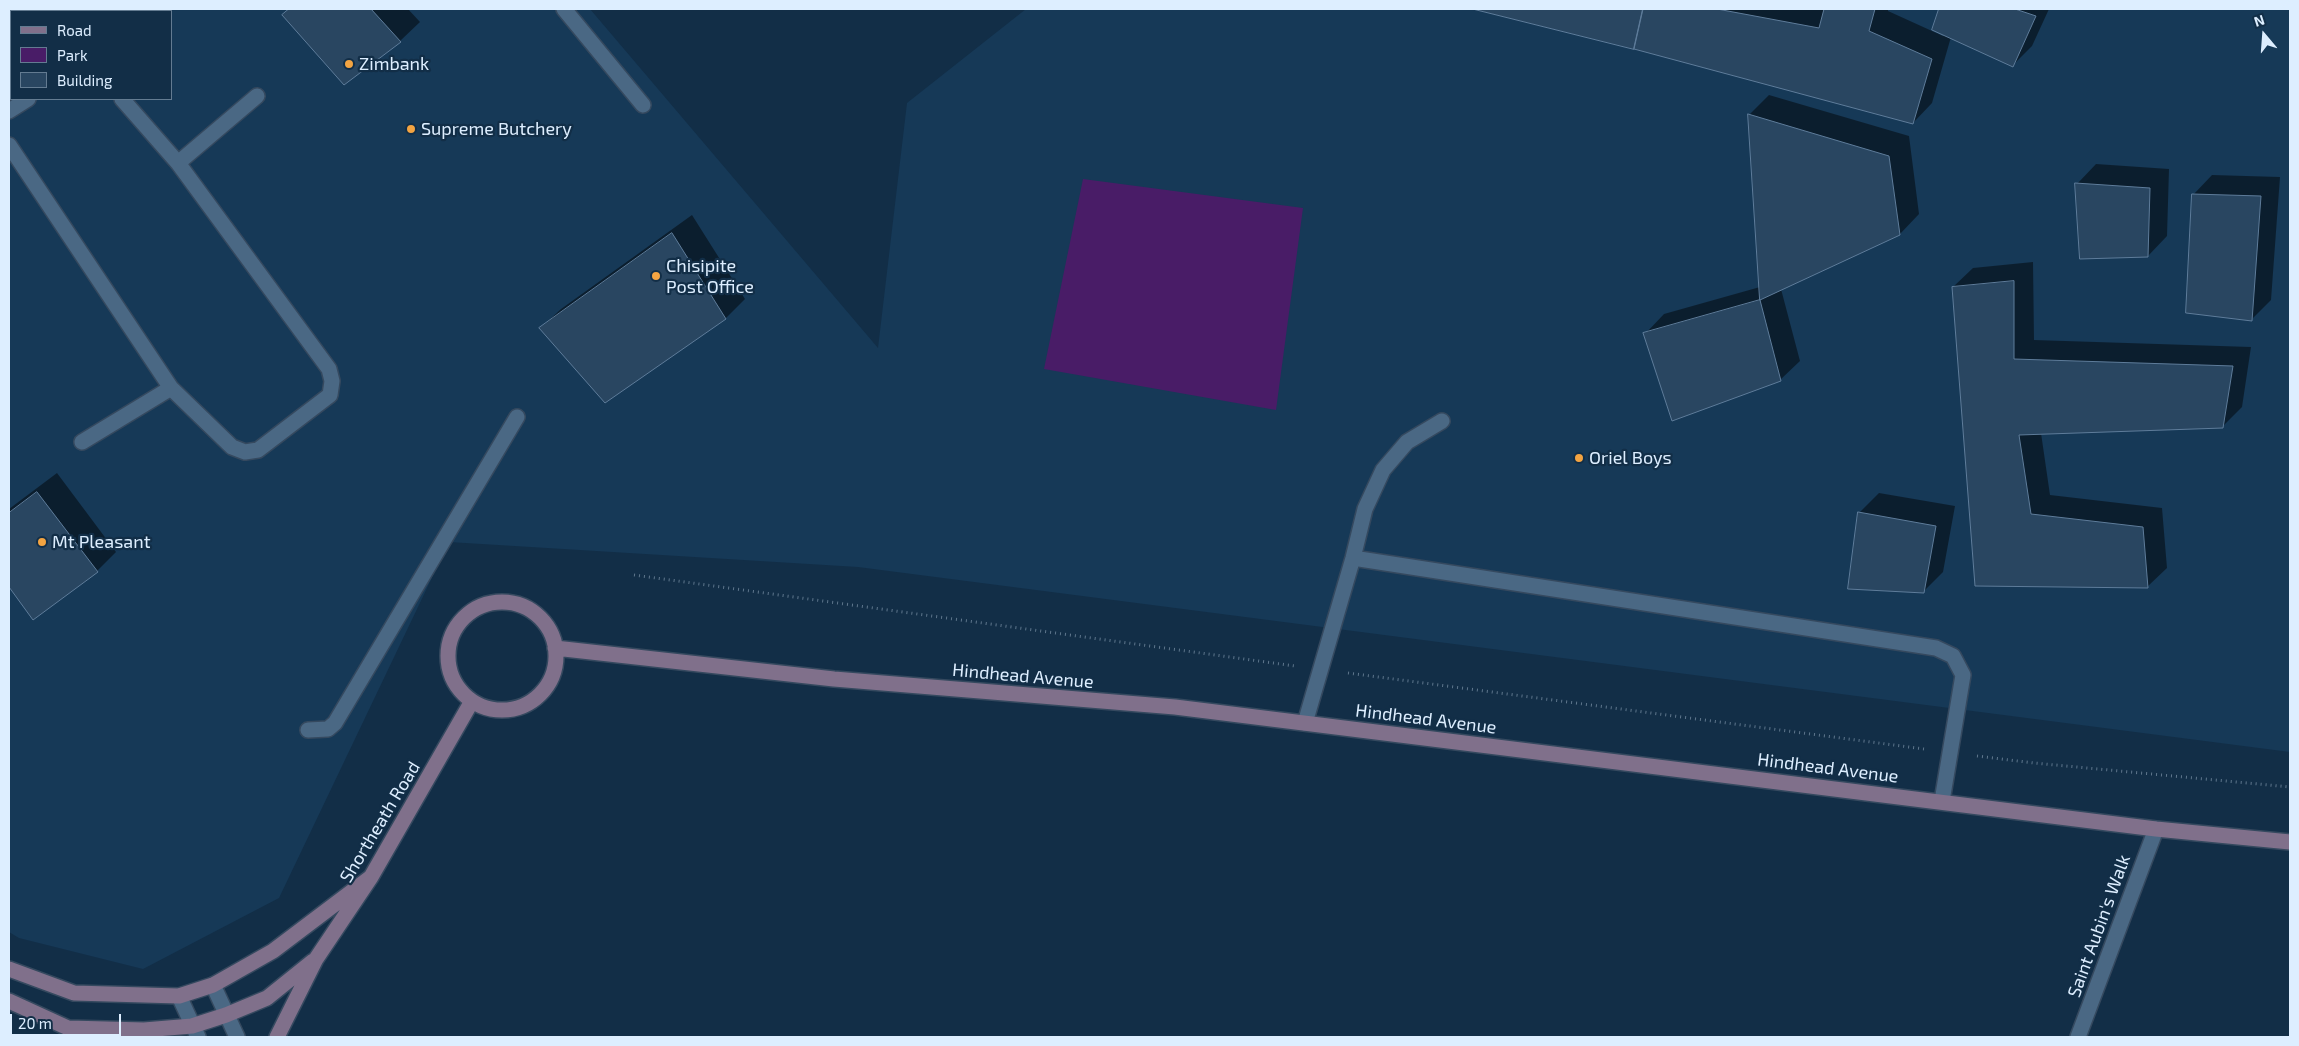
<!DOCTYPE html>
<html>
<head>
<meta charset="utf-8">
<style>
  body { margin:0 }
  #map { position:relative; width:2299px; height:1046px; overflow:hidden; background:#122e47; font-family:"Exo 2",sans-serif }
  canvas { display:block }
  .frame { position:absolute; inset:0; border:10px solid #def; pointer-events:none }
  .legend { position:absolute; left:10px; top:10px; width:162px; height:90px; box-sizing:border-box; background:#122e47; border:1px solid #637b91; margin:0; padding:6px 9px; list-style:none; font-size:15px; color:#def }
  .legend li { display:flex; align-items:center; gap:10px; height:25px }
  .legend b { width:25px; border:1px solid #637b91 }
  .north { position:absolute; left:2239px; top:10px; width:50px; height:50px; -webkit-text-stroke:4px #122e47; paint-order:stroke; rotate:342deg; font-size:14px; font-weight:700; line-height:20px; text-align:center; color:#def }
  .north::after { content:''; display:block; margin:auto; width:18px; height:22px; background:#def; clip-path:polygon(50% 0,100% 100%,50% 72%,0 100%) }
  .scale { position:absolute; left:10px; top:1014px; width:111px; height:22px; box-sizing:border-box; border:2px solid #def; border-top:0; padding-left:6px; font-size:15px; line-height:18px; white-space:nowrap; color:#def; -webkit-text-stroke:4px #122e47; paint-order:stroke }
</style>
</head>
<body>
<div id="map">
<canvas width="2299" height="1046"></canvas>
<div class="frame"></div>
<ul class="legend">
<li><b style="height:6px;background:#80708b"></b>Road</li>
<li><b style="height:14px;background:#491c67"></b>Park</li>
<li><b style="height:14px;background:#294661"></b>Building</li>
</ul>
<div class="north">N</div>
<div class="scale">20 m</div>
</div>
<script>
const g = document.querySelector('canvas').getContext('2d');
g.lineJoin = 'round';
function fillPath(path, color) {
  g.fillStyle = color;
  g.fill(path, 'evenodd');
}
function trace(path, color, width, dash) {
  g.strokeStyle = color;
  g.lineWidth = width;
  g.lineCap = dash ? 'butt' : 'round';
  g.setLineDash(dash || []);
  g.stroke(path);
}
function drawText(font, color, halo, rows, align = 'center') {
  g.font = font + ' "Exo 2",sans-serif';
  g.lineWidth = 4.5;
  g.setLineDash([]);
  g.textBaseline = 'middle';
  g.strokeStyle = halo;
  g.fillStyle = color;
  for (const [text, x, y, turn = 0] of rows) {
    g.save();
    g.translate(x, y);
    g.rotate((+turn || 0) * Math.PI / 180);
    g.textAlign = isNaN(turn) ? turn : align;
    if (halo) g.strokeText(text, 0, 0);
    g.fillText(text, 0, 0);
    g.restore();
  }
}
fillPath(new Path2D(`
  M9,9H590L878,348L907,103L1026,9H2290V752L858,567L449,542L279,898L143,969L19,938L9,932ZM11,11H171V99H11Z`), '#163957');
fillPath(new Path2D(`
  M1083,179L1303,208L1276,410L1044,369Z`), '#491c67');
fillPath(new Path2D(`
  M290,9H408L420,22L400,41L344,83L284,15Z
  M1478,9H1888V11L1943,36L1944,34L1934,29L1941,9H2049L2032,46L2012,66L1951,37L1932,103L1913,123L1634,48Z
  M1769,95L1909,136L1919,214L1900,234L1781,289L1800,361L1780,380L1645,334L1664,314L1760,287L1749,115Z
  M2096,164L2169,169L2167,236L2148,256L2077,184Z
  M2212,175L2280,177L2271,300L2252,319L2193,195Z
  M692,215L745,299L726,318L541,328L561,309Z
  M2033,262L2034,340L2251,347L2242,407L2222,427L2041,433L2050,495L2162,508L2167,568L2147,587L1977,585L1953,287L1973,268Z
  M57,473L116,552L97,571L34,618L9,585V509Z
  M1879,493L1955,506L1943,572L1923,592L1859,513Z`), '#0007');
const building = new Path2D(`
  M289,9H371L401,42L344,85L282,15Z
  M1473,9H1643L1634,49Z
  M1643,9H1717L1819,28L1824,9H1875L1869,31L1932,59L1913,124L1634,49Z
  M1939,9H2015L2036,16L2013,67L1932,30Z
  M1748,114L1889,156L1900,235L1760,300Z
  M2075,183L2150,188L2148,257L2080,259Z
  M2192,194L2261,196L2252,321L2186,313Z
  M672,233L726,319L605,403L539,328Z
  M2014,281V359L2233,366L2223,428L2019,435L2031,514L2143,527L2148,588L1975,586L1952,287Z
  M1760,300L1781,381L1672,421L1643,333Z
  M37,492L98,572L33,620L9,587V513Z
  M1858,512L1936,526L1924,593L1848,589Z`);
fillPath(building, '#294661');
trace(building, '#5e7c9a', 1);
const lane = new Path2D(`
  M564,9L643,105
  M122,99L178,163L257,96
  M9,111L28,99
  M9,145L171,388L232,447L245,452L258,450L330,395L332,381L329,369L178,163
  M82,442L171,388
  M1353,558L1936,648L1953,656L1963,675L1942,801
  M1305,723L1353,558L1365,509L1383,470L1407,442L1442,421
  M308,730L328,729L335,723L517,417`);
const street = new Path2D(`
  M213,985L237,1037
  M179,996L198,1037
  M2078,1037L2156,829`);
const secondary = new Path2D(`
  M448 656a54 54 0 1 1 108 0a54 54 0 1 1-108 0Z
  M555,648L834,679L1175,707L2156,829L2290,842
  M9,969L74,993L179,996L213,985L273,951L371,877
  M9,1001L68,1028L144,1030L192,1026L226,1015L267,998L313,961
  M277,1037L316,959L371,877L472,701`);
trace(lane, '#35495f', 18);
trace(street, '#35495f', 18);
trace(secondary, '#35495f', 18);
trace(new Path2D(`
  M634,575L1295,666
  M1348,673L1924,749
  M1977,756L2034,763L2290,787`), '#5f778d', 3, [1, 4]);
trace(lane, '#4a6884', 15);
trace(street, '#4a6884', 15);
trace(secondary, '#80708b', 15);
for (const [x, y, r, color] of [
  [349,64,5,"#f3a442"],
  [411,129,5,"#f3a442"],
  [656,276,5,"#f3a442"],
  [1579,458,5,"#f3a442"],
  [42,542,5,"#f3a442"]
]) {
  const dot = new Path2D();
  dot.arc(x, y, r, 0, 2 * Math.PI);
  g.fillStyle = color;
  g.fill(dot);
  trace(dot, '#122e47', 2);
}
drawText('18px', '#def', '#122e47', [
  ["Zimbank",359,64],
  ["Supreme Butchery",421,129],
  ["Chisipite",666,266],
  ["Post Office",666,287],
  ["Oriel Boys",1589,458],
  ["Mt Pleasant",52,542]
], 'left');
drawText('18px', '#def', '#122e47', [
  ["Hindhead Avenue",1023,676,5],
  ["Hindhead Avenue",1426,719,7],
  ["Hindhead Avenue",1828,768,7],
  ["Shortheath Road",380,822,-59],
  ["Saint Aubin's Walk",2099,926,-70]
]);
</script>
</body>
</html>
